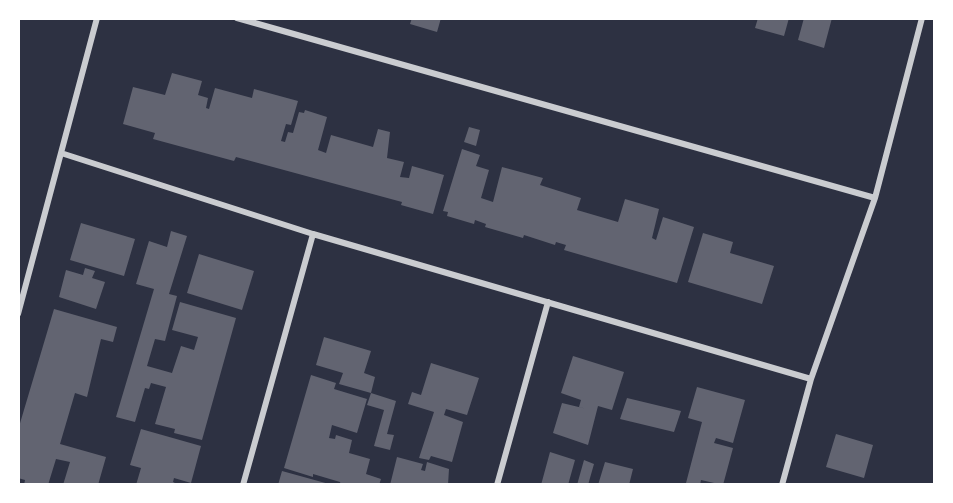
<!DOCTYPE html>
<html>
<head>
<meta charset="utf-8">
<style>
  body { margin:0 }
  #map { position:relative; width:953px; height:503px; overflow:hidden; background:#2d3142; font-family:"Golos Text",sans-serif }
  canvas { display:block }
  .frame { position:absolute; inset:0; border:20px solid #fff; pointer-events:none }
</style>
</head>
<body>
<div id="map">
<canvas width="953" height="503"></canvas>
<div class="frame"></div>
</div>
<script>
const g = document.querySelector('canvas').getContext('2d');
g.lineJoin = 'round';
function fillPath(path, color) {
  g.fillStyle = color;
  g.fill(path, 'evenodd');
}
function trace(path, color, width, dash) {
  g.strokeStyle = color;
  g.lineWidth = width;
  g.lineCap = dash ? 'butt' : 'round';
  g.setLineDash(dash || []);
  g.stroke(path);
}
fillPath(new Path2D(`
  M412,18H441L437,32L410,24Z
  M758,18H789L784,36L755,28Z
  M804,18H832L824,48L798,40Z
  M172,73L202,81L198,95L208,98L206,108L209,109L215,88L252,98L254,89L298,101L291,125L286,124L281,141L285,142L288,132L293,133L299,112L304,113L305,110L327,117L318,150L326,153L331,135L373,147L378,129L390,132L387,158L404,162L400,177L409,178L412,166L444,175L433,214L401,205L402,202L236,157L234,161L153,139L155,133L123,124L133,87L165,95Z
  M469,127L480,130L476,146L464,142Z
  M462,149L480,155L476,166L489,170L481,198L493,202L502,167L543,178L540,185L581,198L577,210L618,222L625,199L659,209L652,238L656,240L663,217L694,227L677,283L564,250L566,245L556,242L555,245L524,235L523,238L485,227L486,224L475,220L474,224L447,216L448,212L443,211Z
  M81,223L135,239L124,276L70,260Z
  M171,231L187,236L169,294L177,296L165,341L155,339L147,366L172,373L181,346L194,350L198,337L172,330L180,302L236,318L202,440L174,433L175,429L155,424L166,387L151,383L149,389L145,388L135,422L116,417L154,289L136,284L149,241L167,247Z
  M703,233L733,242L730,253L774,266L762,304L688,282Z
  M199,254L254,271L242,310L187,293Z
  M85,268L95,271L92,278L105,282L96,309L59,297L66,270L83,275Z
  M54,309L117,327L113,342L101,339L87,397L75,393L60,444L106,457L98,485H63L70,462L56,459L48,485H24L25,480L18,478V430Z
  M324,337L371,351L364,373L375,377L371,393L339,384L343,373L316,365Z
  M573,356L624,372L612,410L598,406L588,445L553,433L562,403L587,409L579,407L581,400L561,393Z
  M431,363L479,378L467,415L446,409L444,415L463,422L452,462L431,456L429,460L419,458L434,412L408,404L412,392L421,395Z
  M311,375L336,383L334,389L367,399L357,433L332,425L329,438L335,439L336,435L352,440L349,453L370,459L366,474L381,479L379,485H341L340,482L313,474V477L284,468Z
  M697,387L745,400L733,443L716,438L714,443L733,448L723,485L701,480L700,485L686,483L702,422L688,418Z
  M371,393L396,401L387,434L394,435L390,450L374,446L384,410L367,405Z
  M627,398L681,411L674,432L620,419Z
  M141,429L201,446L191,483L174,478L173,482L179,485H136L141,468L130,465Z
  M836,434L873,445L864,478L826,467Z
  M550,452L575,460L568,485H541Z
  M397,457L423,464L421,470L425,471L427,462L449,469L448,485H390Z
  M584,460L594,464L588,485H577Z
  M605,462L633,469L629,485H598Z
  M282,471L329,484L328,485H278Z`), '#626471');
trace(new Path2D(`
  M237,18L875,198
  M61,153L313,234L811,379
  M18,314L97,18
  M243,485L313,234
  M497,485L548,302
  M782,485L811,379L875,198L922,18`), '#caccd0', 6);
</script>
</body>
</html>
